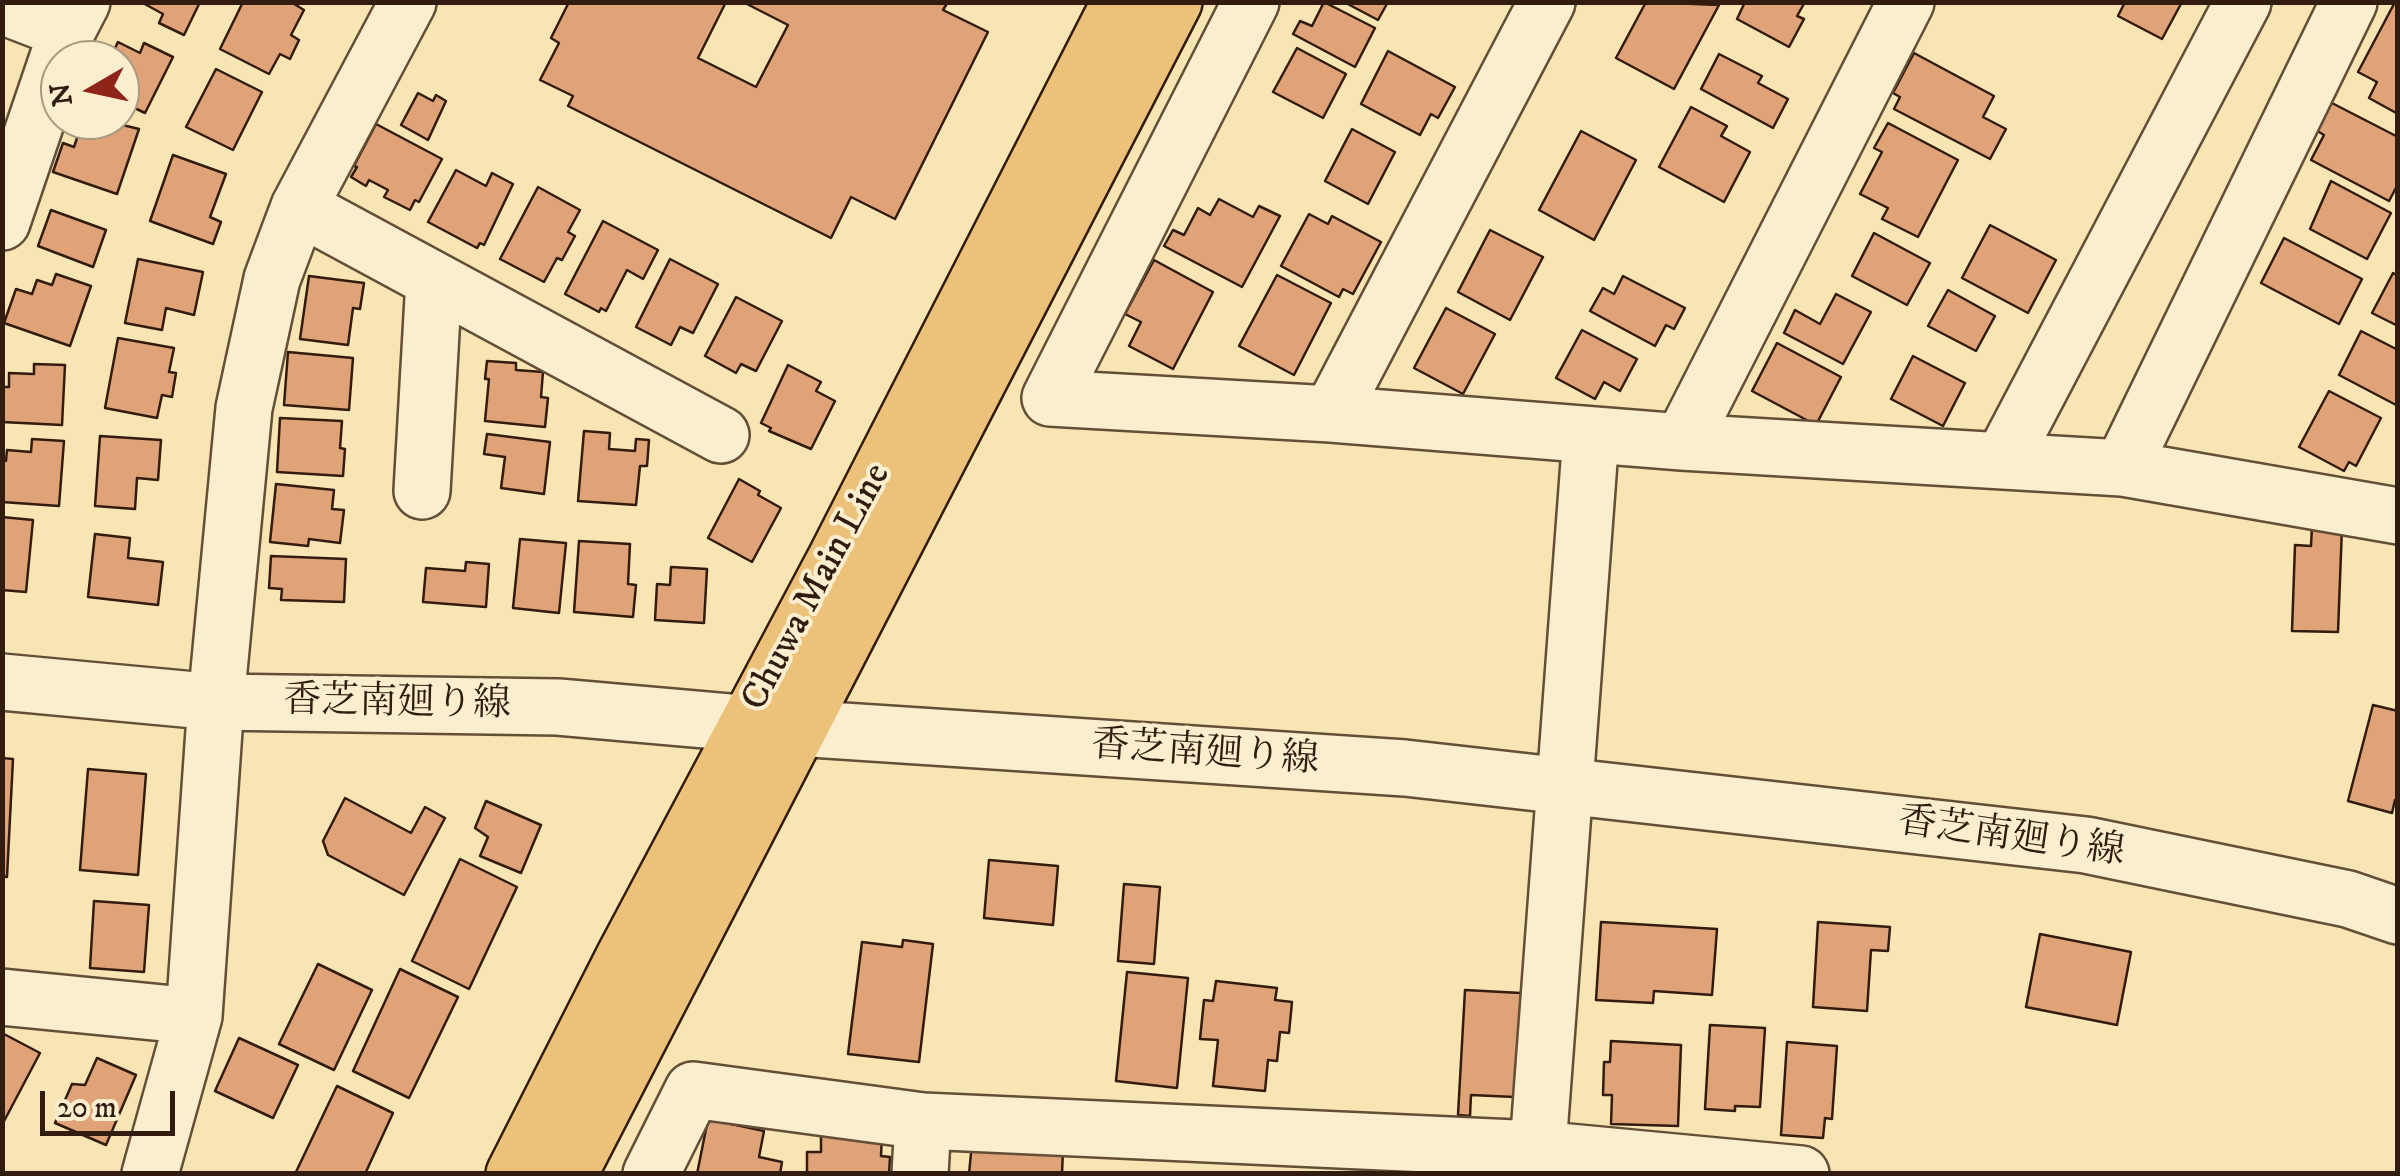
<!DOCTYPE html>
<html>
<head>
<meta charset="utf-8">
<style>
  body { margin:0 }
  #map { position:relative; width:2400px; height:1176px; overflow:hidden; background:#f7e5b4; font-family:"IM FELL DW Pica",serif }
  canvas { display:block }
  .frame { position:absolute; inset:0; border:5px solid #321b0f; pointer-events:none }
  .north { position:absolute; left:40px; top:40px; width:100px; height:100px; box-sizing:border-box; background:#faeece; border:2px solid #aa9a82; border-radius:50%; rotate:261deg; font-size:28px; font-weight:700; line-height:40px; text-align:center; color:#321b0f }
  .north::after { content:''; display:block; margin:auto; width:35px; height:45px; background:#8f2418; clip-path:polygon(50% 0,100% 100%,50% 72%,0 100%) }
  .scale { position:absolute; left:40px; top:1091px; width:135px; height:45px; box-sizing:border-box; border:5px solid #321b0f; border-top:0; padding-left:12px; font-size:30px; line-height:35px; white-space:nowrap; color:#321b0f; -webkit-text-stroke:8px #faeece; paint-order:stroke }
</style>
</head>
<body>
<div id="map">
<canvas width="2400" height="1176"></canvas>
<div class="frame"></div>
<div class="north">N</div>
<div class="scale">20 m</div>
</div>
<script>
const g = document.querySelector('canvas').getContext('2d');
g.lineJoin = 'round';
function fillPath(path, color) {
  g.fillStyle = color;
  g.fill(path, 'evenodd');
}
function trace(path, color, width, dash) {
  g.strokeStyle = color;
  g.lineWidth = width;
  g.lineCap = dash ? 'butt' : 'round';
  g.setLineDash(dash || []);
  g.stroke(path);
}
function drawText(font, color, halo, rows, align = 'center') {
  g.font = font + ' "IM FELL DW Pica","Noto Serif JP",serif';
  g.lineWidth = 8;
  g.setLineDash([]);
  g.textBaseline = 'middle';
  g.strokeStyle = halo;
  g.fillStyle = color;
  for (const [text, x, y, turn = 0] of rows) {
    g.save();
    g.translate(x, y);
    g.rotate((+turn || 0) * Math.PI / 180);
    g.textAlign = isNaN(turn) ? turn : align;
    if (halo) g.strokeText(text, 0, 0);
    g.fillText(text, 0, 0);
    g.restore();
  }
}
const building = new Path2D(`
  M141,2H200L184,35L159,23L163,14Z
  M243,2H291L304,10L291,35L299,40L290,59L280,54L269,74L220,49Z
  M569,2H726L698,58L756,87L788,25L743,2H948L943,10L988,32L895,219L851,197L831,238L568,106L573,96L540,80L559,43L551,38Z
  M1324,2L1375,28L1355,67L1293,34L1300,21L1312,26Z
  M1344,2H1388L1378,20Z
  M1646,2L1719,5L1674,89L1616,58Z
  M1745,2H1805L1797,16L1804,19L1789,47L1737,19Z
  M2125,2H2182L2162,39L2118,16Z
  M2395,2H2398V114L2369,98L2377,82L2358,72Z
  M118,42L140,53L144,43L173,57L145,113L120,101V60H95L98,54L109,60Z
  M1297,48L1346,74L1323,118L1273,92Z
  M1388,51L1455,87L1438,118L1431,114L1420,135L1361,104Z
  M1914,53L1994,96L1983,117L2006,129L1990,159L1894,109L1900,97L1893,93Z
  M1719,54L1762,76L1758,83L1788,99L1773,128L1701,89Z
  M216,69L262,92L233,150L186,127Z
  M418,93L433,101L436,95L446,101L428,140L401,125Z
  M2328,101L2398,137V184L2389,201L2311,160L2324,135L2314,129Z
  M1691,107L1727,126L1721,136L1750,152L1724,202L1659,167Z
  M102,120L139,129L117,194L53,172L63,143L74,147L82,123L99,128Z
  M1888,123L1958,160L1918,237L1882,219L1888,208L1860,194L1882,152L1874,148Z
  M376,124L442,159L419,202L415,200L410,210L384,197L388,190L369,180L366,186L351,177L357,167L354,166Z
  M1352,129L1395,152L1368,204L1325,181Z
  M1581,131L1636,160L1594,240L1539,210Z
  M173,155L226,174L210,217L221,222L213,244L150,221Z
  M456,170L486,186L492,173L513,184L484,245L480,243L477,248L428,222Z
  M2331,181L2391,213L2367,259L2310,229Z
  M538,187L580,210L568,232L575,236L562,260L557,258L544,282L500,259Z
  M1219,199L1253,217L1259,206L1280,216L1242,287L1164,246L1173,230L1184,235L1198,208L1210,215Z
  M51,210L106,230L93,267L38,246Z
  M1309,214L1328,224L1332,216L1381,242L1353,294L1343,289L1339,297L1281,266Z
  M603,221L658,250L643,279L627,270L606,311L601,308L599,312L565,294Z
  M1990,225L2056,260L2028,313L1962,278Z
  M1490,230L1543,257L1510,320L1458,292Z
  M1874,233L1930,263L1907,305L1852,276Z
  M2284,238L2362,279L2339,324L2261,283Z
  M138,259L203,272L194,315L166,308L162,330L125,323Z
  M670,259L718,284L693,333L680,327L671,345L636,327Z
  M1154,260L1213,292L1173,369L1129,346L1141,322L1125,314Z
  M2393,273L2398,276V326L2372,313Z
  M56,274L91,286L70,346L4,323L16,289L32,294L37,280L52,285Z
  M1277,275L1331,303L1294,375L1239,346Z
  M309,276L364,283L360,309L353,308L348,345L300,339Z
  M1623,276L1685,308L1674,329L1666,325L1655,346L1590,311L1603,288L1614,294Z
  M1948,290L1995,316L1976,351L1928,326Z
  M1836,294L1871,312L1843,364L1784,333L1795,310L1820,324Z
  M736,297L782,321L756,371L741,364L736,373L705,356Z
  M1446,308L1495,334L1463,394L1414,368Z
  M1582,330L1637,359L1620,391L1604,382L1595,399L1556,378Z
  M2361,331L2398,350V406L2339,375Z
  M118,338L174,348L169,372L176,373L172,397L162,395L157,418L105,408Z
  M1777,343L1841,377L1816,425L1752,391Z
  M288,352L353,358L349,410L284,405Z
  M1913,356L1965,383L1943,426L1891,399Z
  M487,361L516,363V370L543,372L541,397L548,398L545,427L485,421L489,379H485Z
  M34,364L65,365L62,425L2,422V387H9V373L34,374Z
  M788,365L821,382L816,391L835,401L811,449L769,431L771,428L761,423Z
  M2329,391L2381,418L2356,466L2349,462L2344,471L2299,447Z
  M280,418L342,421L340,448L345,449L343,476L277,472Z
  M584,431L610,433L609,449L635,451L636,439L649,440L647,466H640L636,505L578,501Z
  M487,434L550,442L544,494L501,488L505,457L484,454Z
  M100,436L161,440L158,480L137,478L135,509L95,506Z
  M32,439L64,441L59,506L2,502V461H6L7,450L31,452Z
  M739,479L760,491L758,495L781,508L752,562L708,538Z
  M276,484L334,490L332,509L344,510L340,543L309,539L308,546L270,542Z
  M2,517L33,520L26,592L2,590Z
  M2312,526L2342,527L2338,632L2292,631L2295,545L2311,546Z
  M95,534L130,538L128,558L163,562L158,605L88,597Z
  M520,539L566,543L559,613L513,608Z
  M579,541L630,544L628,584L636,585L633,617L574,612Z
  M271,556L346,559L344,602L281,600L282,589L269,588Z
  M466,562L489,564L486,607L423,602L426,568L465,571Z
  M671,567L707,569L704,623L655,620L657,584L670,585Z
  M2373,705L2398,711V801L2395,800L2392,813L2348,801Z
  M2,758L13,759L7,877L2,876Z
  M88,769L146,774L138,875L80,870Z
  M345,798L411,833L425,807L445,818L404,895L328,855L323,841Z
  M486,801L541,825L521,873L480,856L488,837L475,828Z
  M460,859L517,887L469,989L412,961Z
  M989,860L1058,866L1053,925L984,918Z
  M1124,884L1160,887L1154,964L1118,961Z
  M94,901L149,905L144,972L90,968Z
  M1601,922L1717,929L1712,995L1654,991L1653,1003L1596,1000Z
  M1818,922L1890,927L1888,951L1871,950L1867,1011L1813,1007Z
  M2040,934L2131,952L2117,1025L2026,1007Z
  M903,940L933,944L919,1062L848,1054L862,942L902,947Z
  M318,964L372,990L334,1070L279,1044Z
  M400,969L458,997L409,1098L353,1071Z
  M1127,972L1188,978L1177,1088L1116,1081Z
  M1216,981L1277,988L1275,1000L1292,1002L1289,1033L1280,1032L1277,1061L1268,1060L1265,1091L1213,1086L1218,1040L1200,1039L1204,1000L1213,1001Z
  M1465,990L1521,993L1515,1097L1471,1095L1470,1116L1458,1115Z
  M1710,1025L1765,1028L1760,1107L1735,1106V1111L1705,1109Z
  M2,1033L40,1053L2,1125Z
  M239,1038L298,1065L273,1118L215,1091Z
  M1611,1041L1681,1045L1678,1126L1611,1124L1612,1095H1603L1604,1062H1610Z
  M1787,1042L1837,1046L1832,1119L1825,1118L1823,1138L1781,1135Z
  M97,1058L136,1075L106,1145L55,1123L72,1084L85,1085Z
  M337,1086L393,1113L365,1174H295Z
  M708,1119L764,1131L759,1157L782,1162L780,1174H697Z
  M821,1133L882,1134L881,1156L890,1157L889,1174H807V1152H821Z
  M972,1143L1063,1150L1062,1174H969Z`);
fillPath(building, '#e0a378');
trace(building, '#321b0f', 2.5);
const minor = new Path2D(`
  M1251,2L1050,398L1331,414L1682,442L2122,468L2349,2
  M2,6L67,31
  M299,207L721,435
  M2,222L67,31L82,2
  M1331,414L1547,2
  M1682,442L1906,2
  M2002,461L2243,2
  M2122,468L2398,516
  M422,491L434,280
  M2,682L216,702L558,707L797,728L1405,768L2086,845L2348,899L2398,916
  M2,997L194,1016
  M150,1174L194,1016L216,702L244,408L272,279L299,207L408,2
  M651,1174L693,1090L923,1121L1537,1149L1801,1174
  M920,1174L923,1121
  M1536,1174L1591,435`);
const major = new Path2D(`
  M514,1174L624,957L836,558L1120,2
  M569,1174L1174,2`);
trace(minor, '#634e38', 60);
trace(major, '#321b0f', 60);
trace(minor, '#faeece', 55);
trace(major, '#ecc27a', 55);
drawText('38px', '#321b0f', '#faeece', [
  ["Chuwa Main Line",818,588,-62],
  ["香芝南廻り線",397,705,1],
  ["香芝南廻り線",1205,755,4],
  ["香芝南廻り線",2011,839,8]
]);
</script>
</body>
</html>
